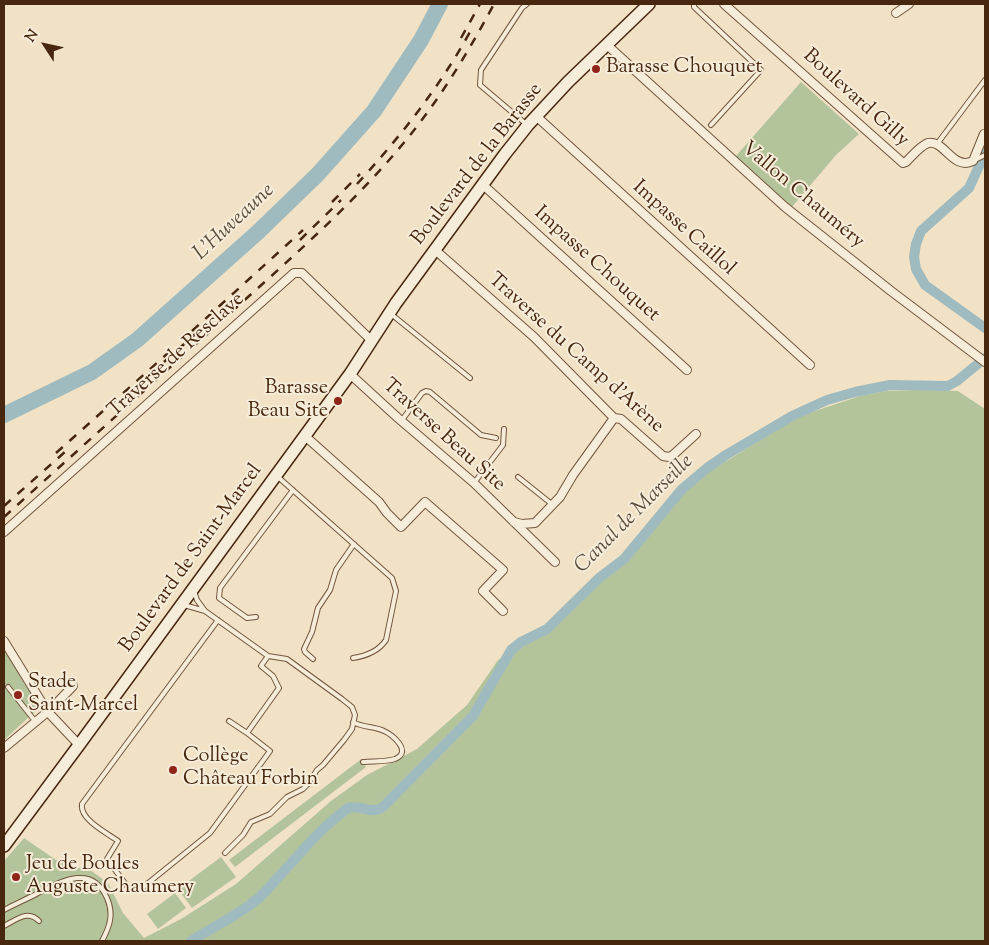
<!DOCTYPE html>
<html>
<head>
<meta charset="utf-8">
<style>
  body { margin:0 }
  #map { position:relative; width:989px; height:945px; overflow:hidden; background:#f1e2c6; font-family:"Sorts Mill Goudy",serif }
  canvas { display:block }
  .frame { position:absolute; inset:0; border:5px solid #47280f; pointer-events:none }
  .north { position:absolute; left:20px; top:20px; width:50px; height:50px; -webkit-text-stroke:4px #f6ecda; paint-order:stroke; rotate:305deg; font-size:14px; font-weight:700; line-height:20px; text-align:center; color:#47280f }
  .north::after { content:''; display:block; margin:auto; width:18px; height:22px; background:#47280f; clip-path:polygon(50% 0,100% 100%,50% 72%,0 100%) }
</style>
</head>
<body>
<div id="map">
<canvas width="989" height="945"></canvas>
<div class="frame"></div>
<div class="north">N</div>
</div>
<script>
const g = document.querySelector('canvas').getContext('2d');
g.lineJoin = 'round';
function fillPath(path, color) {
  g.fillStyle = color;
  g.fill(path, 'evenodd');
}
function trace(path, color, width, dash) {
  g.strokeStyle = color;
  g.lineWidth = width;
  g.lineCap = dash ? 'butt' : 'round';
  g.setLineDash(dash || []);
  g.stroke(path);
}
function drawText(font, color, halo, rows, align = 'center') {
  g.font = font + ' "Sorts Mill Goudy",serif';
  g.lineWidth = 4;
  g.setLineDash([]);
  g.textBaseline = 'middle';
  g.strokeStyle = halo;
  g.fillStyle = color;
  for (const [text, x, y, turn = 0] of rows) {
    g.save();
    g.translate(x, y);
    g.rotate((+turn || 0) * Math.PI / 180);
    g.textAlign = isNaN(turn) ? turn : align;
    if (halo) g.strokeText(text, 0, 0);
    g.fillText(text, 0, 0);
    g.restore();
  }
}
fillPath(new Path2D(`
  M801,82L859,134L836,155L792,207L736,156Z
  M918,390L958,391L985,409V941H4V861L24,838L56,860L69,866L90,870L108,883L123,913L144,938L181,919L236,884L331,801L367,775L417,749L467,705L498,660L524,646L552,627L569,602L635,552L697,477L730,459L788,423L809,413L860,396L886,391Z
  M4,646L25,685L41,706L4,740Z
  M360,760L366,767L235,867L229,860Z
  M221,857L236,877L192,908L178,889Z
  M175,893L186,908L158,929L147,914Z`), '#b4c49a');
trace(new Path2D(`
  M985,153L969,188L921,231L916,244L914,257L916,269L925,285L985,328
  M191,941C213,927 243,913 262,895C290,866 315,832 348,808C360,804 372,815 383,807L473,716L511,650L521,642L547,629L599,578L624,559L682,489L707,468L726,455L792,416L827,400L855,392L890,385L948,386L957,381L985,358`), '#9fbbbf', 10);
trace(new Path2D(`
  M4,415L92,372L137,340L258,232L318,174L374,111L421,40L440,4`), '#9fbbbf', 16);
const lane = new Path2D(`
  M694,4V7L761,70L711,125
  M526,124L480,85L481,70L522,8L527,4
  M937,144L985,80
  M975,160L985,155
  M391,314L470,378
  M402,420L422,393L426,391L430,392L481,435L496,438
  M278,477L392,578L396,591L386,640C378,652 366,656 353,658
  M518,477L553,505
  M474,483L503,445L504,429
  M194,591L197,600L205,611
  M184,605L205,611L268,656L261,666L273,676L279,688L247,733L270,751L210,833L142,888L136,890H130L107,859L118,841C107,833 79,819 82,804L218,620
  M256,617L247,618L219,598L220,588L293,490
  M313,659L305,652L304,649L312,632L318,608L330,590L336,570L354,544
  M8,687L35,721
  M229,721L247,733
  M353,722C363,728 374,726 384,731C392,734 413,752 395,759C386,762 373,761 363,762
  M225,853L243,835L251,822L270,814L287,797L303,789L308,784L317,770L323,765L344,740L352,729L355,715L352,707L342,699L287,659L268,656
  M4,910C15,904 27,899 38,893C62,881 92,864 107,898C114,914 110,926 102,941
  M4,926C16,920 28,909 39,921`);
const street = new Path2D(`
  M724,4L903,163L906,162C912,156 920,146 928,143C944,139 953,171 973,161L984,134
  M896,13L909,4
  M607,45L785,207L891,291L985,362
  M536,116L810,365
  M482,184L687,370
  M434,249L534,337L614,418L621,419L663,456L669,457L673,455L696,434
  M350,374L398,418L474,483L555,562
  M305,436L379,502L387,513L401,527L425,502L503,570L483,591L503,611
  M514,522L522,524L535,523L560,497L573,475L614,418
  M4,532L294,273H302L372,341
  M4,641L47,711L79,745
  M4,748L51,709L73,686`);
const secondary = new Path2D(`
  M4,846L79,745L350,374L396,303L505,154L528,125L568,82L649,4`);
trace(lane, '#72563d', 6);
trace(street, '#72563d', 10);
trace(secondary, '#47280f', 14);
trace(lane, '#f6ecda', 4);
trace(street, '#f6ecda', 8);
trace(secondary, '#f6ecda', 11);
trace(new Path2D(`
  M461,38L480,4
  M357,184C400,137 439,88 470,32
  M332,202L360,174
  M300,240L341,200
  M192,331L303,230
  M164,362L201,329
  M56,453L168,353
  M4,506L66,451
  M4,517C75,453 146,389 217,325C284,264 354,205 411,134C443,94 470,49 494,4`), '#47280f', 2.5, [9, 9]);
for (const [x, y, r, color] of [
  [596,69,5,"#8f2418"],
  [338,401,5,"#8f2418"],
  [18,695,5,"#8f2418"],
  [173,770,5,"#8f2418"],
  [16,877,5,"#8f2418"]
]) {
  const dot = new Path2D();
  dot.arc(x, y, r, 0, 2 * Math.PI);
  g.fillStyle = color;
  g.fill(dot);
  trace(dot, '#f6ecda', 2);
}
drawText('20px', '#47280f', '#f6ecda', [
  ["Barasse Chouquet",606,69],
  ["Barasse",328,390,"right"],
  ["Beau Site",328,413,"right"],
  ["Stade",28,684],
  ["Saint-Marcel",28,707],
  ["Collège",183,758],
  ["Château Forbin",183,781],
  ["Jeu de Boules",26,866],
  ["Auguste Chaumery",26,889]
], 'left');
drawText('20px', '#47280f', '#f6ecda', [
  ["Boulevard Gilly",855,99,42],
  ["Boulevard de la Barasse",478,165,-52],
  ["Vallon Chauméry",802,196,40],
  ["Impasse Caillol",683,229,42],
  ["Impasse Chouquet",596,265,42],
  ["Traverse du Camp d'Arène",575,354,42],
  ["Traverse de Resclave",177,356,-42],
  ["Traverse Beau Site",443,436,42],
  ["Boulevard de Saint-Marcel",192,559,-54]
]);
drawText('italic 21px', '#5d4d3b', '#f6ecda', [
  ["L'Huveaune",235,223,-43],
  ["Canal de Marseille",635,515,-45]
]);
</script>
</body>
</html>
